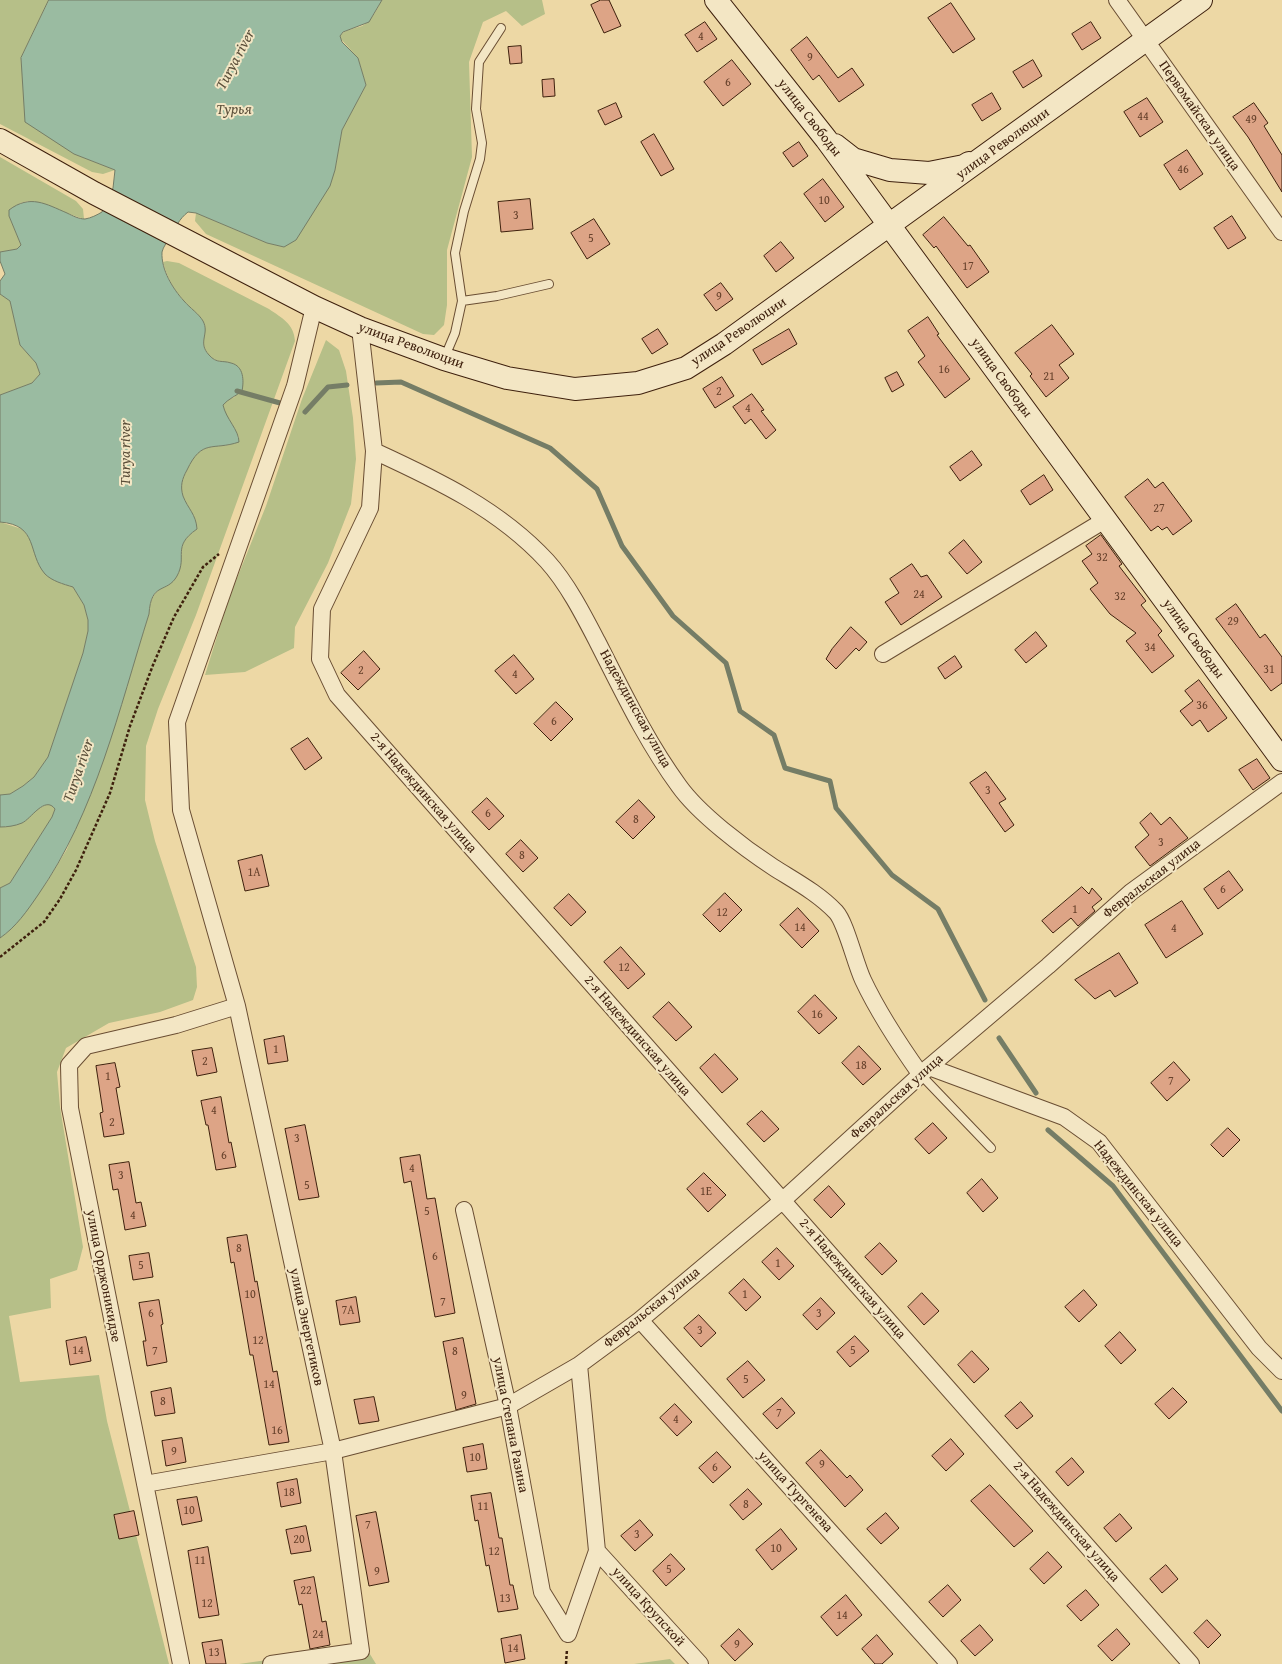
<!DOCTYPE html>
<html>
<head>
<meta charset="utf-8">
<style>
  body { margin:0 }
  canvas { display:block; background:#edd8a5 }
</style>
</head>
<body>
<canvas width="1282" height="1664"></canvas>
<script>
const g = document.querySelector('canvas').getContext('2d');
g.lineJoin = 'round';
function fillPath(path, color) {
  g.fillStyle = color;
  g.fill(path, 'evenodd');
}
function trace(path, color, width, dash) {
  g.strokeStyle = color;
  g.lineWidth = width;
  g.lineCap = dash ? 'butt' : 'round';
  g.setLineDash(dash || []);
  g.stroke(path);
}
function drawText(font, color, halo, rows, align = 'center') {
  g.font = font + ' "Gentium Book Plus",serif';
  g.lineWidth = 4;
  g.setLineDash([]);
  g.textBaseline = 'middle';
  g.strokeStyle = halo;
  g.fillStyle = color;
  for (const [text, x, y, turn = 0] of rows) {
    g.save();
    g.translate(x, y);
    g.rotate((+turn || 0) * Math.PI / 180);
    g.textAlign = isNaN(turn) ? turn : align;
    if (halo) g.strokeText(text, 0, 0);
    g.fillText(text, 0, 0);
    g.restore();
  }
}
fillPath(new Path2D(`
  M0,0H49L21,58L24,88L65,146L74,154L115,170L103,174L92,172L0,124Z
  M382,0H542L545,14L522,26L506,11L483,22L469,62L472,157L447,250V305L444,325L434,335L423,334L206,234L195,221L196,213L267,243L284,247L335,170L342,130L366,85L358,58L339,37C345,29 354,29 362,26C372,21 377,9 382,0Z
  M0,157L76,201L83,209L84,219L30,201C18,202 15,206 9,216L21,245L17,249L0,252Z
  M167,261L179,263L269,309C282,318 294,324 295,341L196,615L158,709L146,746L145,800L155,841L196,967L197,987L193,1000L160,1012L109,1023L66,1048L57,1072L60,1107L83,1247L77,1270L50,1279L51,1308L9,1316L20,1382L99,1375L107,1421L169,1664H0V938L8,932L47,882L67,849L101,766L149,614C151,581 172,592 179,570C185,549 175,544 197,529C196,512 181,502 181,486C180,482 184,476 186,472C196,448 205,446 230,445L239,437L225,415L223,405L226,400L235,397V365C226,360 216,364 208,354C198,340 210,332 202,320C197,312 189,307 183,300C173,289 167,277 163,262Z
  M0,294L10,301L20,345L36,363L40,374L32,383L0,395Z
  M326,340L339,350L346,371L353,418L356,459L351,504L328,563L295,627L294,648L245,672L205,675L229,598L266,506L302,399Z
  M0,522L22,529L31,540L39,565L60,583L73,587L84,605L88,620V631L83,653L48,757L34,777L23,786L10,794L0,795Z
  M48,804L52,805L55,809L52,817L10,883L0,888V827C28,826 27,812 48,804Z
  M365,1646L376,1664H239Z
  M670,1659L675,1664H634Z`), '#b6bf88');
const water = new Path2D(`
  M49,0H382L369,22L343,32L340,36L342,42L358,58L366,85L342,130L335,170L330,186L296,240L284,247L267,243L196,213L188,212C179,219 176,227 170,236C168,241 163,247 162,252C161,270 173,289 184,301C190,308 199,314 203,321C210,334 197,342 209,355C217,364 222,360 231,363C244,366 244,381 242,391C236,396 228,399 223,405C226,419 239,430 239,442C213,451 202,438 187,470C182,479 180,486 183,496C188,509 196,514 197,529C171,547 188,556 177,576C167,594 151,581 149,614C119,709 96,812 38,895C27,911 16,927 0,938V888L10,883L52,817L55,809C45,795 31,819 22,823C15,826 7,827 0,827V795L10,794L23,786L34,777L48,757L83,653L88,631V620L84,605L73,587C63,584 52,581 45,574C27,553 39,525 0,522V395L32,383L40,374L36,363L20,345L10,301L0,294V281L5,274L0,261V252L17,249L21,245L9,216V210C30,194 46,204 67,213C73,216 79,219 85,219C91,218 97,215 102,212L113,188L115,170L74,154L25,122L21,58Z`);
fillPath(water, '#9abba1');
trace(water, '#757d66', 1);
trace(new Path2D(`
  M376,383L401,382L550,448L597,489L622,546L673,616L726,663L740,711L774,735L785,768L830,781L836,808L892,875L938,909L985,1000
  M237,391L280,403
  M305,412L328,387L347,385
  M999,1038L1036,1093
  M1048,1130L1113,1186L1282,1411`), '#757d66', 5);
const building = new Path2D(`
  M601,0H609L621,26L604,33L591,5Z
  M951,3L975,39L953,53L928,18Z
  M705,22L717,39L697,52L685,35Z
  M1091,22L1101,38L1082,50L1072,34Z
  M807,37L838,78L852,68L864,85L839,102L819,75L813,80L791,50Z
  M521,46L522,63L510,64L508,47Z
  M732,60L751,84L723,106L704,82Z
  M1033,60L1042,76L1023,88L1013,72Z
  M554,79L555,96L543,97L542,80Z
  M992,93L1001,109L982,121L972,105Z
  M1147,98L1163,122L1140,137L1124,112Z
  M616,103L622,117L605,125L598,111Z
  M1254,103L1268,123L1264,126L1282,155V192L1248,137L1233,117Z
  M654,134L674,169L661,176L641,142Z
  M799,142L808,156L793,167L783,153Z
  M1187,150L1203,174L1180,190L1164,165Z
  M823,179L844,207L825,222L804,194Z
  M530,199L533,229L501,232L498,202Z
  M1232,216L1246,238L1228,249L1214,228Z
  M944,217L968,246L970,245L989,272L967,288L936,246L934,248L923,235Z
  M594,219L610,244L587,259L571,233Z
  M781,242L794,258L776,272L764,256Z
  M721,283L733,299L716,311L704,295Z
  M928,317L939,334L937,335L970,379L945,398L918,362L925,356L908,331Z
  M1052,325L1074,354L1059,365L1069,378L1046,397L1030,376L1032,374L1015,353Z
  M658,329L668,344L652,354L642,339Z
  M789,329L797,344L762,365L753,350Z
  M897,372L904,385L892,392L885,378Z
  M722,377L734,396L715,408L703,389Z
  M752,394L764,410L761,411L776,430L766,439L751,419L745,424L733,407Z
  M972,451L982,465L960,481L950,467Z
  M1044,475L1053,490L1030,505L1021,491Z
  M1148,479L1155,488L1163,482L1192,521L1173,535L1167,527L1162,530L1158,526L1151,531L1125,497Z
  M1101,535L1122,564L1119,566L1146,601L1141,605L1162,631L1158,635L1174,656L1152,673L1126,641L1136,633L1110,614L1090,589L1098,583L1082,561L1092,554L1086,546Z
  M964,540L982,562L967,574L949,553Z
  M912,564L921,577L927,575L942,597L901,625L885,602L899,593L890,579Z
  M1236,604L1260,638L1265,634L1282,657V683L1271,691L1216,619Z
  M851,627L867,642L859,651L856,648L836,669L826,659L832,649Z
  M1036,632L1047,646L1026,663L1015,650Z
  M364,651L380,669L358,690L341,673Z
  M514,655L534,679L516,694L495,671Z
  M955,656L962,667L945,679L938,668Z
  M1199,680L1227,718L1208,732L1200,720L1192,726L1180,711L1193,701L1185,691Z
  M556,702L573,719L551,741L534,724Z
  M308,738L322,758L305,770L291,749Z
  M1257,759L1270,778L1253,790L1239,770Z
  M986,772L1006,799L999,803L1014,825L1005,832L970,783Z
  M487,798L504,816L489,830L472,812Z
  M639,800L655,817L633,839L616,822Z
  M1151,813L1161,825L1170,817L1188,838L1150,866L1135,847L1149,835L1140,823Z
  M521,840L538,858L523,872L506,854Z
  M262,855L269,886L245,891L238,861Z
  M1229,871L1243,890L1218,909L1204,889Z
  M1082,887L1089,894L1092,888L1102,899L1092,907L1095,911L1078,926L1071,918L1053,933L1042,921Z
  M725,893L742,910L720,932L703,915Z
  M569,894L586,912L571,926L554,908Z
  M1182,901L1203,934L1166,958L1145,925Z
  M798,908L819,931L802,948L780,925Z
  M621,947L645,974L628,989L604,962Z
  M1119,953L1138,983L1115,997L1110,990L1095,999L1075,980Z
  M815,995L837,1018L819,1034L798,1012Z
  M669,1002L692,1027L676,1041L653,1017Z
  M284,1036L288,1061L268,1064L264,1040Z
  M859,1046L881,1069L863,1085L842,1063Z
  M212,1048L217,1072L197,1076L192,1051Z
  M715,1054L738,1079L722,1093L700,1068Z
  M1174,1062L1190,1080L1167,1101L1151,1083Z
  M115,1063L120,1087L116,1088L124,1134L104,1137L100,1113L103,1112L96,1066Z
  M221,1097L229,1143L231,1142L236,1167L216,1170L208,1125H206L201,1101Z
  M762,1111L779,1129L764,1142L747,1124Z
  M933,1123L947,1138L929,1154L915,1139Z
  M305,1125L319,1197L299,1200L285,1129Z
  M1228,1128L1240,1140L1223,1157L1211,1145Z
  M420,1155L427,1199L435,1198L455,1313L435,1317L411,1181L404,1183L400,1158Z
  M129,1162L136,1203L141,1202L146,1226L125,1230L118,1189L113,1190L109,1165Z
  M704,1173L726,1195L708,1212L687,1189Z
  M982,1179L998,1198L983,1212L967,1193Z
  M829,1186L845,1204L831,1218L814,1200Z
  M247,1235L255,1282L257,1281L273,1372L277,1371L289,1442L269,1445L253,1355H250L234,1262L231,1263L227,1238Z
  M880,1243L897,1261L882,1275L865,1257Z
  M777,1248L794,1266L779,1280L762,1262Z
  M149,1253L153,1277L133,1280L129,1256Z
  M744,1279L761,1297L746,1311L729,1293Z
  M1084,1290L1097,1305L1079,1322L1065,1307Z
  M922,1293L939,1311L924,1325L908,1307Z
  M356,1297L360,1322L340,1325L336,1301Z
  M821,1298L835,1313L817,1330L803,1315Z
  M159,1300L163,1324L161,1325L167,1362L147,1366L143,1341H146L139,1303Z
  M699,1315L716,1333L701,1347L684,1328Z
  M1120,1332L1136,1350L1121,1364L1105,1346Z
  M855,1336L869,1351L850,1367L837,1352Z
  M86,1337L91,1361L70,1365L66,1341Z
  M463,1338L476,1404L456,1410L443,1342Z
  M972,1351L989,1369L974,1383L958,1365Z
  M748,1361L765,1380L743,1398L727,1379Z
  M171,1388L175,1413L155,1416L151,1392Z
  M1173,1388L1187,1402L1169,1419L1155,1404Z
  M374,1397L379,1421L359,1424L354,1400Z
  M782,1398L795,1413L777,1429L763,1414Z
  M1021,1402L1033,1416L1017,1429L1005,1416Z
  M675,1404L692,1422L677,1436L660,1418Z
  M182,1438L186,1462L166,1466L162,1441Z
  M951,1439L964,1454L946,1471L932,1456Z
  M483,1444L487,1469L467,1472L463,1448Z
  M821,1450L847,1478L850,1475L863,1490L845,1507L806,1463Z
  M717,1452L731,1467L713,1483L699,1468Z
  M1072,1458L1084,1472L1068,1486L1056,1472Z
  M297,1479L301,1503L281,1507L277,1483Z
  M990,1485L1033,1531L1014,1547L971,1501Z
  M748,1489L762,1504L743,1520L730,1505Z
  M491,1493L499,1538H502L510,1585H513L518,1609L498,1612L489,1565L486,1566L478,1520L475,1521L471,1496Z
  M197,1497L202,1521L182,1525L177,1500Z
  M134,1511L139,1535L119,1539L114,1515Z
  M376,1512L389,1582L369,1586L356,1516Z
  M886,1513L899,1528L881,1544L867,1529Z
  M1120,1514L1132,1528L1116,1542L1104,1528Z
  M640,1520L653,1535L635,1551L621,1536Z
  M306,1526L311,1551L291,1554L286,1530Z
  M781,1529L797,1549L772,1570L756,1550Z
  M208,1547L219,1615L199,1618L188,1551Z
  M1048,1552L1062,1567L1044,1584L1030,1569Z
  M671,1554L685,1569L666,1586L653,1571Z
  M1166,1565L1178,1579L1162,1593L1150,1579Z
  M314,1577L322,1622L326,1621L330,1645L310,1649L302,1604L299,1605L294,1581Z
  M948,1585L961,1600L943,1617L929,1602Z
  M1086,1590L1099,1605L1081,1621L1067,1606Z
  M846,1595L862,1615L837,1636L821,1617Z
  M1207,1620L1221,1635L1208,1648L1194,1633Z
  M980,1625L993,1640L975,1656L961,1641Z
  M739,1629L753,1644L735,1661L721,1646Z
  M1117,1629L1130,1644L1112,1661L1098,1646Z
  M521,1635L525,1659L505,1663L501,1639Z
  M877,1635L893,1654L882,1664H875L862,1649Z
  M222,1640L226,1664H206L202,1643Z`);
fillPath(building, '#dda486');
trace(building, '#3e200d', 1);
const lane = new Path2D(`
  M462,301L497,296L549,284
  M444,359L455,333L462,301L455,253L464,211L480,159L482,143L476,109L479,62L501,28
  M921,1075L991,1148`);
const street = new Path2D(`
  M1117,0L1282,232
  M360,328L374,451L370,508L322,609L320,659L337,695L1191,1664
  M374,451C437,480 499,509 547,561C567,583 583,614 597,641C622,690 646,741 679,786C699,814 744,848 773,867C795,881 818,893 836,912C846,923 855,963 863,980C879,1014 899,1044 921,1075
  M883,654L1105,520
  M929,1067L1064,1117L1099,1142L1259,1348L1282,1371
  M464,1210L508,1406L542,1592L568,1634
  M640,1320L949,1664
  M145,1484L333,1451L508,1406L579,1365L640,1320L782,1201L929,1067L1048,966L1131,892L1282,782
  M597,1551L700,1664
  M568,1634L597,1551L579,1365
  M181,1664L70,1108L69,1065L86,1046L176,1025L237,1006
  M271,1664L361,1651L333,1451L237,1006L181,810L177,722L295,386L314,307`);
const secondary = new Path2D(`
  M716,0L826,139L1282,760
  M0,140L94,193L314,307L360,328L444,359L507,378L575,389L638,383L686,368L724,344L1201,0
  M835,145L853,159L890,170L929,173L964,166L969,163`);
trace(lane, '#6a4e33', 10);
trace(street, '#6a4e33', 18);
trace(secondary, '#3e200d', 24);
trace(new Path2D(`
  M0,957L44,922L60,899L76,870L110,793L130,726L153,665L174,617L203,567L219,554
  M566,1664L567,1649`), '#3e200d', 2.5, [3, 2]);
trace(lane, '#f3e6c4', 8);
trace(street, '#f3e6c4', 16);
trace(secondary, '#f3e6c4', 22);
drawText('12px', '#66412b', null, [
  ["4",701,37],
  ["9",810,58],
  ["6",728,83],
  ["44",1143,117],
  ["49",1251,120],
  ["46",1183,170],
  ["10",824,201],
  ["3",516,216],
  ["5",591,239],
  ["17",968,267],
  ["9",719,297],
  ["16",944,370],
  ["21",1049,377],
  ["2",719,392],
  ["4",748,409],
  ["27",1159,509],
  ["32",1102,558],
  ["24",919,595],
  ["32",1120,597],
  ["29",1233,622],
  ["34",1150,648],
  ["31",1269,670],
  ["2",361,671],
  ["4",515,675],
  ["36",1202,706],
  ["6",554,722],
  ["3",988,791],
  ["6",488,814],
  ["8",636,820],
  ["3",1161,843],
  ["8",522,856],
  ["1А",254,873],
  ["6",1223,890],
  ["1",1075,910],
  ["12",722,913],
  ["14",800,928],
  ["4",1174,929],
  ["12",624,968],
  ["16",817,1015],
  ["1",276,1050],
  ["2",205,1062],
  ["18",861,1066],
  ["1",108,1077],
  ["7",1171,1082],
  ["4",214,1111],
  ["2",112,1123],
  ["3",297,1139],
  ["6",224,1156],
  ["4",412,1169],
  ["3",121,1176],
  ["5",307,1186],
  ["1Е",706,1192],
  ["5",427,1212],
  ["4",133,1216],
  ["8",239,1249],
  ["6",435,1257],
  ["1",778,1264],
  ["5",141,1266],
  ["10",250,1295],
  ["1",745,1295],
  ["7",443,1303],
  ["7А",348,1311],
  ["6",151,1314],
  ["3",819,1314],
  ["3",700,1331],
  ["12",258,1341],
  ["14",78,1351],
  ["5",853,1351],
  ["7",155,1352],
  ["8",455,1352],
  ["5",746,1380],
  ["14",269,1385],
  ["9",464,1396],
  ["8",163,1402],
  ["7",779,1414],
  ["4",676,1420],
  ["16",277,1431],
  ["9",174,1452],
  ["10",475,1458],
  ["9",822,1465],
  ["6",715,1468],
  ["18",289,1493],
  ["8",746,1505],
  ["11",483,1507],
  ["10",189,1511],
  ["7",368,1526],
  ["3",637,1535],
  ["20",299,1540],
  ["10",776,1549],
  ["12",494,1552],
  ["11",200,1561],
  ["5",669,1570],
  ["9",377,1572],
  ["22",306,1591],
  ["13",505,1599],
  ["12",207,1604],
  ["14",842,1616],
  ["24",318,1635],
  ["9",737,1645],
  ["14",513,1649],
  ["13",214,1653]
]);
drawText('14px', '#3e200d', '#f3e6c4', [
  ["Первомайская улица",1199,116,55],
  ["улица Свободы",809,118,52],
  ["улица Революции",1003,144,-36],
  ["улица Революции",739,332,-34],
  ["улица Революции",411,346,20],
  ["улица Свободы",1001,378,54],
  ["улица Свободы",1193,639,54],
  ["Надеждинская улица",635,709,61],
  ["2-я Надеждинская улица",423,793,49],
  ["Февральская улица",1152,879,-38],
  ["2-я Надеждинская улица",637,1036,49],
  ["Февральская улица",897,1097,-42],
  ["Надеждинская улица",1138,1194,51],
  ["улица Орджоникидзе",103,1276,79],
  ["2-я Надеждинская улица",852,1279,49],
  ["Февральская улица",652,1308,-39],
  ["улица Энергетиков",306,1327,78],
  ["улица Степана Разина",510,1425,79],
  ["улица Тургенева",795,1492,48],
  ["2-я Надеждинская улица",1066,1522,49],
  ["улица Крупской",648,1607,48]
]);
drawText('italic 15px', '#5a4e39', '#f3e6c4', [
  ["Turya river",236,60,-62],
  ["Турья",234,110],
  ["Turya river",126,453,-90],
  ["Turya river",79,771,-71]
]);
</script>
</body>
</html>
